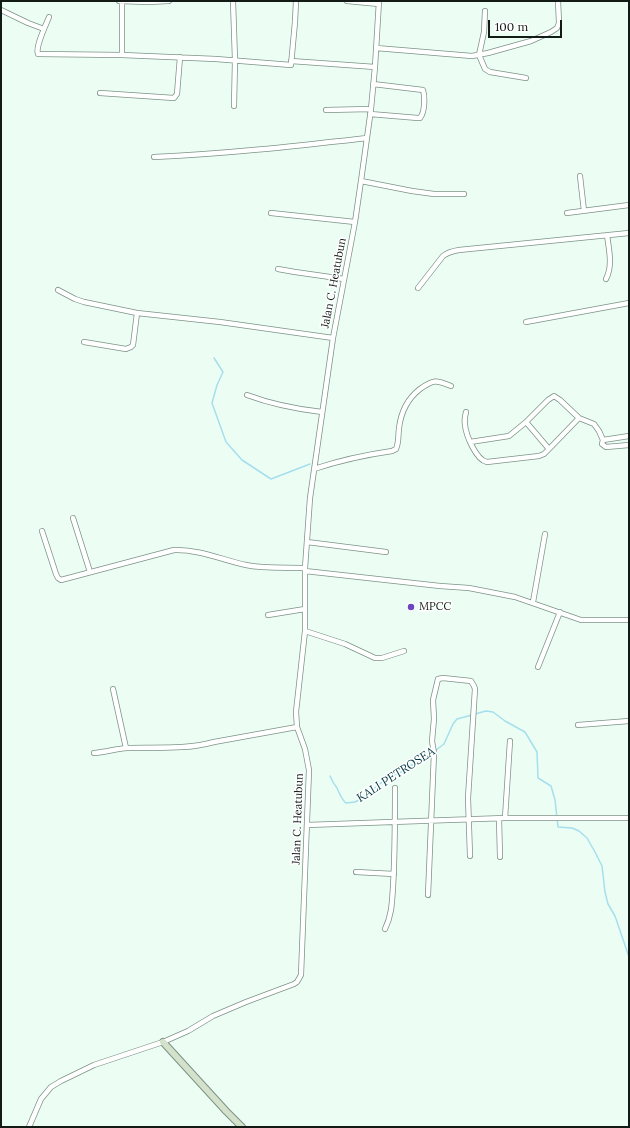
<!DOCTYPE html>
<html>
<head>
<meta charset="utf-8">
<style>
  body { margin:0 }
  #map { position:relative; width:630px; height:1128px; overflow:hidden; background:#ecfef4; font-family:Lora,serif }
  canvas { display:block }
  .frame { position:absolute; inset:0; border:2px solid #131b17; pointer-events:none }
  .scale { position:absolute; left:488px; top:20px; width:74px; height:18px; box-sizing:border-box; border:2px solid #131b17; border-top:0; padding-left:5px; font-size:12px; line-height:14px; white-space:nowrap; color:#131b17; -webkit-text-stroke:3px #fff; paint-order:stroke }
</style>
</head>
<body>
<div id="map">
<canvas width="630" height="1128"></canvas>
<div class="frame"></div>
<div class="scale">100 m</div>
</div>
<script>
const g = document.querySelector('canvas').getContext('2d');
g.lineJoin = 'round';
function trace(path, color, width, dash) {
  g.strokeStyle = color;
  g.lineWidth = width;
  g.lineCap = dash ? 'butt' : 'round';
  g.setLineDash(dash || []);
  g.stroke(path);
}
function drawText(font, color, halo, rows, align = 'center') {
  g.font = font + ' Lora,serif';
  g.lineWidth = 3;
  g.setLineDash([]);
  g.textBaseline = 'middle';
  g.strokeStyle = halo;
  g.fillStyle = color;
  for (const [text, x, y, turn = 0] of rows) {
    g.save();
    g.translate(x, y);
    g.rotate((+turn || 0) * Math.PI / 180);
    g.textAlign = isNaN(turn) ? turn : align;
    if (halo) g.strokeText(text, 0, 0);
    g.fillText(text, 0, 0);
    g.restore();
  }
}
trace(new Path2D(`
  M214,358L223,372L217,385L212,403L226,442L242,460L271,479L310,464
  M475,714L486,711L493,712L505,721L525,732L537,752L538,778L551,786L555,800L558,827L572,828L579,831L587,838L595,852L602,866L605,892L608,904L615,916L629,957
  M436,750L444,744L453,724L457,719L472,715
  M330,776C332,781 334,784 337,788C340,794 341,799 346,803L355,802L363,798L387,778L398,774L432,752`), '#a5dfed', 1.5);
const street = new Path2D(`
  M119,1L148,2L169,1
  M233,1L235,60L234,106
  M347,1L379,4
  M1,10L28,23L44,29
  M485,11L484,32L479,55L485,69L490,72L526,78
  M49,17C46,25 35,47 38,54L122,55L216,59L291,65L295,22L296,1
  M376,48L472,56L488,53L531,41L551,32L557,28L559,23L558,1
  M122,55V1
  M291,61L375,67
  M100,93L174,98L177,94L180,57
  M326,110L371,109
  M370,114L418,118H420C425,112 425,97 423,90L373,84
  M154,157C226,154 296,146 367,138
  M580,176L584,211
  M361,181L412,191L434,194H464
  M271,213L355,222
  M567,213L629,205
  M278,269L295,272L344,279
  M606,279C613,266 609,250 607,235
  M418,288L443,256C448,252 453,251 459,250L629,233
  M58,290L75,299L84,302L137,313L220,322L333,338
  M526,322L629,303
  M84,342L126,349L131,347L133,345L137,313
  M247,395C271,404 296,409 322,412
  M466,412C465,416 464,420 465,425C466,435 476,460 487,462L539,456L544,454L549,449
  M579,418L549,449L526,422L548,400L554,396L560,400L579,418L594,424L599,431L603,440L629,436
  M603,440L602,444L606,447L629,445
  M470,442L509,436L526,422
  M314,469C341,460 364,455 392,451L396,449C399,442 398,436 399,428C401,412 407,399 420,389C434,379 436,380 451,386
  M73,518L90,572
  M42,531L56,574L58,578L61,580L174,550C198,549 223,560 246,565C265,569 286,567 305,568
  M307,542L386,552
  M305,571L440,586L469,588L515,597L581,620H629
  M533,602L545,534
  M268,615L305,609
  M305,631L345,644L375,658H382L404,651
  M538,667L560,612
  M113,689L126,748
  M578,725L629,721
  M94,753C105,752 116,749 127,748C156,747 185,750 214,742L297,727
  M505,818L510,741
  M499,819L500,857
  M307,825L505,818H629
  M356,872L394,874
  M428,895L434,753L432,741L434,719L433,700L438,679L443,678L471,681L474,686L475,689L468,798L470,856
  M385,929C392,915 392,901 393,887C395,854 395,821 395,788
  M29,1127L41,1099L51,1087L61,1081L94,1065L163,1042L188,1031L213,1016L246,1002L294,984L297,982L301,975L309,770L305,749L297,727L296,712L305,631V568L310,498L333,338L355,222L361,181L371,109L375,67L379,1`);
const secondary = new Path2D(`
  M163,1042L226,1111L242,1127`);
trace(street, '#7d9287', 6);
trace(secondary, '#7d9287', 8);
trace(street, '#fff', 4.5);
trace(secondary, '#d4e2cb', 6);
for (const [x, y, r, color] of [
  [411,607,4,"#6b46be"]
]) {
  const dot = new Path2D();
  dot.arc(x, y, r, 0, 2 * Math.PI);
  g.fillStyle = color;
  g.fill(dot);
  trace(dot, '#fff', 1.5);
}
drawText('11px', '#131b17', '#fff', [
  ["Jalan C. Heatubun",334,283,-79],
  ["Jalan C. Heatubun",298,819,-88]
]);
drawText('11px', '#131b17', '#fff', [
  ["MPCC",419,607]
], 'left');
drawText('italic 12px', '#033a45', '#fff', [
  ["KALI PETROSEA",396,775,-33]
]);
</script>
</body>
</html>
